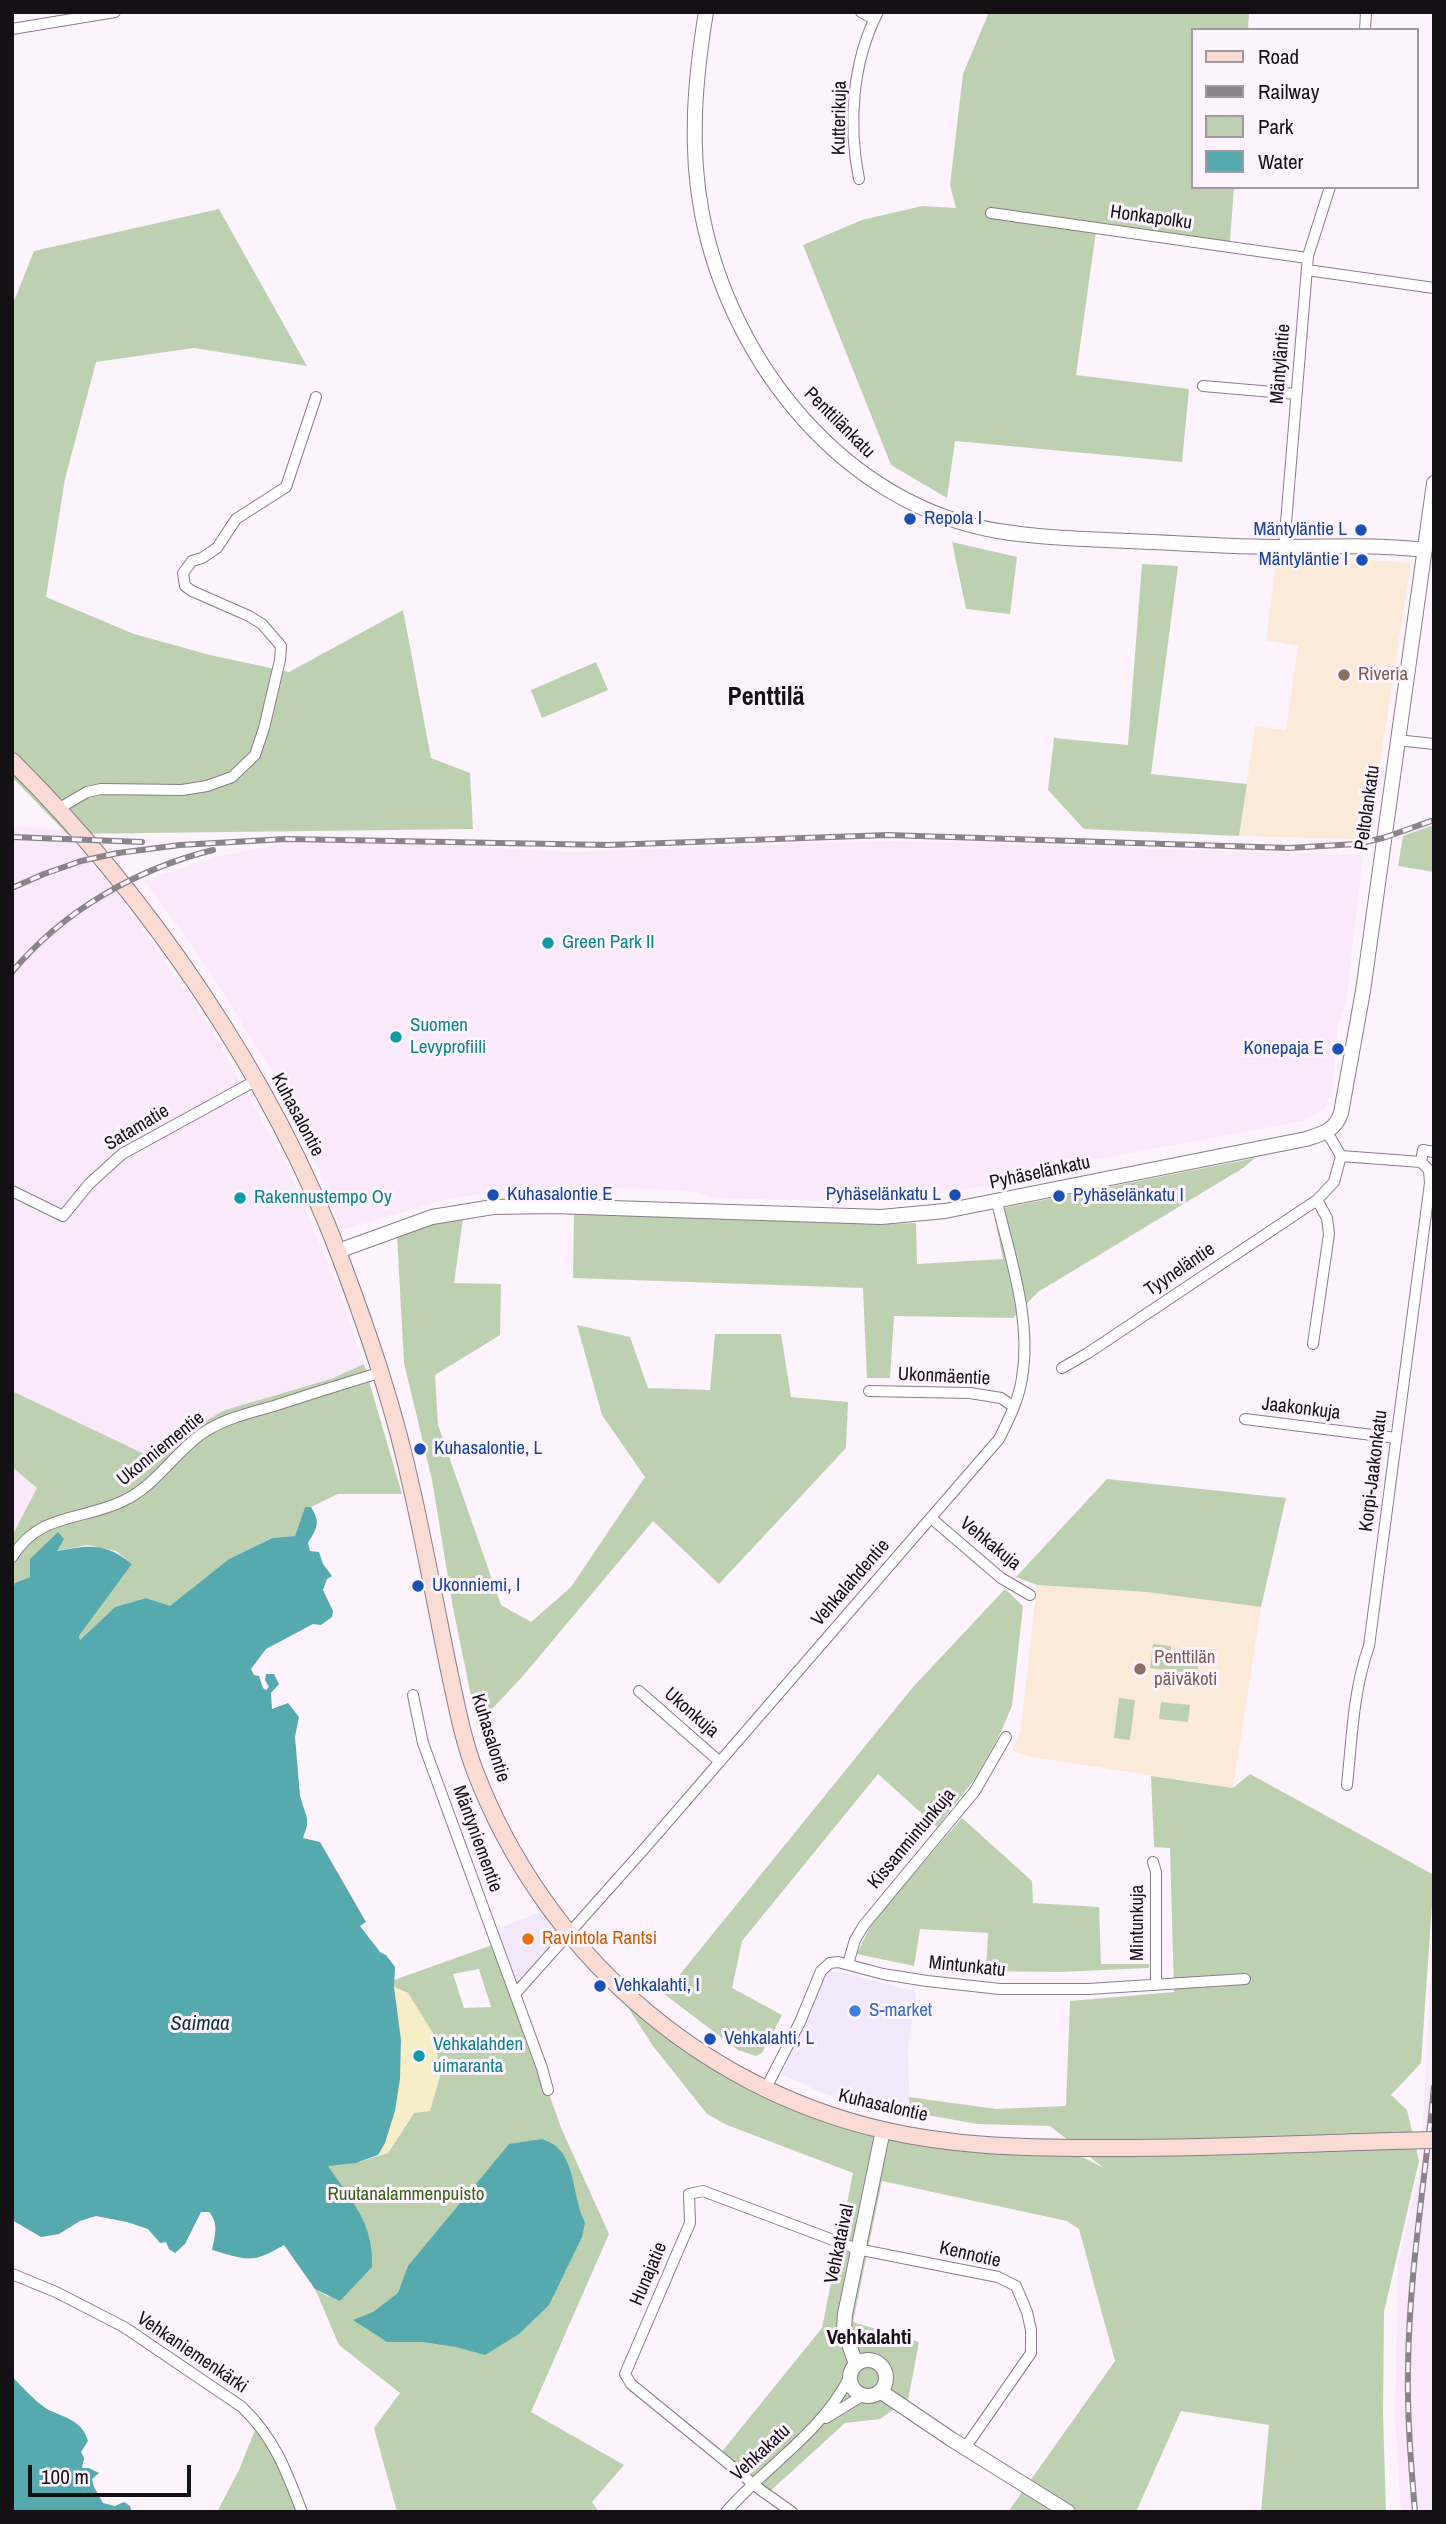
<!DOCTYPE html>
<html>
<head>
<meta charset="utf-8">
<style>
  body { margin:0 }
  #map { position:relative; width:1446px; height:2524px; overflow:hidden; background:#fdf3fd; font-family:"Archivo Narrow",sans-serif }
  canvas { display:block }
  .frame { position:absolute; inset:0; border:14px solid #141114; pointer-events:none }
  .legend { position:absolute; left:1191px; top:28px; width:228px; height:161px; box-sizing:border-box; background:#fdf3fd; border:2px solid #a099a0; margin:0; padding:9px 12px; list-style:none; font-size:21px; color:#141114 }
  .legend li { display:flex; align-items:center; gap:14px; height:35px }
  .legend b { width:35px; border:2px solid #a099a0 }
  .scale { position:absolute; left:28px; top:2465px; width:163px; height:32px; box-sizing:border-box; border:4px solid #141114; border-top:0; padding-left:9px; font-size:21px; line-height:24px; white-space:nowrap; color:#141114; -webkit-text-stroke:5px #fdf3fd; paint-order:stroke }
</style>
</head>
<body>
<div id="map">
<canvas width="1446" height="2524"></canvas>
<div class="frame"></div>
<ul class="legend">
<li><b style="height:9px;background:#fbdcd5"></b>Road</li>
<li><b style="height:9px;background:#8a848a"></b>Railway</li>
<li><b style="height:19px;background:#bdd1b0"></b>Park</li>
<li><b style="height:19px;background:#57a9b0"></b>Water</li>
</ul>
<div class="scale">100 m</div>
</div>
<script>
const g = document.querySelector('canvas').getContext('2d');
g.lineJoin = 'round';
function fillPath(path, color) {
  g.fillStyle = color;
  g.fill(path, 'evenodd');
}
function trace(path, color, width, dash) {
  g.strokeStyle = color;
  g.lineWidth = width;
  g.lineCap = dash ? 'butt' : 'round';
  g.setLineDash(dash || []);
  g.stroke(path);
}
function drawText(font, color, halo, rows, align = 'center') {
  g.font = font + ' "Archivo Narrow",sans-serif';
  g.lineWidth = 6;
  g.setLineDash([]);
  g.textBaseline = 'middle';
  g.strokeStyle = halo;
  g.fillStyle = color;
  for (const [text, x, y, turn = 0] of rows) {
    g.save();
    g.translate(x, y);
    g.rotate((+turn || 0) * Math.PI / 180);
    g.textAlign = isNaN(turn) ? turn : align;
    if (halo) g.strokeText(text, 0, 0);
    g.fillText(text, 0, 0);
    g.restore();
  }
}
fillPath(new Path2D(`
  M542,1911L563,1938L515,1993L493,1931Z
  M825,1971L843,1973L916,1992L908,2049L910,2112L822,2093L782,2074Z`), '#f3e7fc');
fillPath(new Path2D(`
  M1434,816V825L1403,836L1404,826Z
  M12,826L64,830L120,898L204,1017L287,1166L333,1275L364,1364L331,1379L193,1428L159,1461L12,1391Z
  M889,841L1363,855L1346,1003L1338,1025L1332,1092L1325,1108L1303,1121L1067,1165L1064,1170L1019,1181L896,1200L864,1202L715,1198L689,1191L564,1185L452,1198L342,1230L309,1145L271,1070L206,966L144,880L215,857L280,844H411L571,852Z
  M12,1467L37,1488L12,1535Z
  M1434,1903V2512H1401L1395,2420L1398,2264L1421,2162Z`), '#f9e9fa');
fillPath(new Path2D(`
  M1277,553L1411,563L1369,833L1356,839L1239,836L1255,726L1286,730L1298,646L1266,640Z
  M1037,1585L1147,1592L1261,1607L1233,1788L1026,1756L1012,1750L1021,1729Z`), '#faead7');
fillPath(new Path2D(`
  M989,12H1249L1248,30H1192V187H1234L1230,241L1208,245L1096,231L1076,375L1189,389L1182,462L955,441L947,498L891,465L803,245L862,220L922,206L956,208L950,185L963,74Z
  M219,209L307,366L194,348L96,362L65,479L46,597L134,634L210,655L289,672L403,610L431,758L470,773L473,829L67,834L12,777V306L34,251Z
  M952,542L1017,557L1010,614L966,609Z
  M1142,564L1178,566L1151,774L1247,784L1239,836L1084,829L1048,790L1054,738L1128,745Z
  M596,662L608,690L542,718L531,690Z
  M1434,825V872L1398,866L1403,836Z
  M1255,1158L1243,1168L1038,1292L1013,1318L894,1316L890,1378H867L863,1288L573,1278L574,1213L881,1224L916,1223L917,1264L1003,1259L993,1210Z
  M463,1219L454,1283L501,1284L500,1335L435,1375L438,1425L501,1605L531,1622L571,1587L645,1477L602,1415L577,1325L630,1337L648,1388L710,1390L715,1334H781L791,1397L848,1402L846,1448L719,1584L653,1521L522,1677L477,1725L453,1608L432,1480L404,1363L397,1236L432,1224Z
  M364,1364L402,1494H338L311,1507H305L295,1536L271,1538L229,1559L170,1607L146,1598L115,1607L80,1640L79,1636L132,1564L116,1551L87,1545L56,1551L30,1577L15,1583L12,1590V1536L37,1488L12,1467V1391L159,1461L193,1428L225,1410L331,1379Z
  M1107,1479L1286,1498L1261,1607L1147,1592L1037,1585L1016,1577Z
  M1005,1589L1023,1606L1012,1706L999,1736L976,1777L937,1827L878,1774L742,1941L732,1988L782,2015L762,2053L756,2056L738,2050L664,1994L913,1687Z
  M1153,1644L1171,1646V1652L1199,1655L1197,1674L1150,1668Z
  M1119,1698L1135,1700L1130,1740L1114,1738Z
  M1161,1702L1190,1705L1188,1722L1159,1719Z
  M1250,1774L1434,1875L1421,2063L1391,2095L1407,2110L1419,2161L1384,2312L1383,2414L1386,2512H1261L1269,2425L1181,2411L1136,2512H1008L1115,2361L1079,2229L1067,2221L882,2181L853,2322L919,2342L908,2400L880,2419L845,2423L767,2494L720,2454L822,2328L853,2173L727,2125L707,2114L653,2046L627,2006L675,2044L738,2083L844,2127L923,2146L982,2153L1080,2156L1104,2168L1050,2126L977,2124L910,2112L909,2097L996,2109L1066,2106L1070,2001L1174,1992L1170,1848L1154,1847L1151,1776L1233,1788Z
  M962,1818L1032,1881L1033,1903L1099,1907L1101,1964H1149V1968L1059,1972L986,1971L988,1933L920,1929L914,1966L857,1954L874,1919Z
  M495,1944L562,2130L609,2234L531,2412L624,2465L592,2502L599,2512H397L374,2428L400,2393L339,2345L315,2289L329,2297L253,2143L356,2163L388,2153L414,2113L408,1993L394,1987V1980ZM479,1969L491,2007L464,2008L453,1974Z
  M257,2425L272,2445L298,2512H217L239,2470Z`), '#bdd1b0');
fillPath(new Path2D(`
  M394,1987L408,1993L433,2033L441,2073L430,2111L414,2113L388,2153L378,2155C407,2104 402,2043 394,1987Z`), '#f7edc7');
fillPath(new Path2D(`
  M305,1507H311C321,1523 317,1528 308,1543L310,1551L319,1552L323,1564L332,1576L327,1579L323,1590L333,1611L332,1617L321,1625L313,1624L266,1649L251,1669L254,1675L259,1676L263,1688L266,1690L269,1687L265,1680L266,1674H274L279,1684L271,1693L272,1709L288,1703L299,1717L295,1737L300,1796L307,1818V1826L303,1838L320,1842L366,1922L360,1926L380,1952L386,1955L395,1967L394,1987L401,2040L400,2079L395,2111L385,2143L378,2155L356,2163L328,2166C351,2200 374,2223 372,2267L340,2301L315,2289L284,2245C252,2264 247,2260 212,2250C215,2236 219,2223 209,2212H201L185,2244L175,2253L169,2249L166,2242L160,2243L148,2229L127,2222L96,2216L80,2221L59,2234L41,2237L12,2220V1590L15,1583L30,1577V1559L58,1532L64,1539L57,1551C89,1545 105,1542 132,1564L79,1636L80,1640L115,1607L146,1598L170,1606L229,1559L272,1538L295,1536Z
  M542,2139C547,2141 554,2144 557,2147C576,2164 573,2201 585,2222L582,2237L549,2305L519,2334L485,2355L456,2347L423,2342H387L353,2320L373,2312L398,2293L408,2266L509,2144Z
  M12,2377C22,2386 39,2406 51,2411C67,2418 83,2422 88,2441L81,2452L84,2458L82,2468H89L99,2473L92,2479L94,2487L103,2503L115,2506L124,2502L130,2506L132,2512H12Z`), '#57a9b0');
const minor = new Path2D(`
  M861,12L874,19
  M12,29L115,12
  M1365,30L1366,12
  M859,179C848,125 852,62 878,12
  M991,213L1307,258
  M1307,270L1434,288
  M1203,386L1296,394
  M1284,547L1308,256L1330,187
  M1397,740L1434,744
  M58,809L87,792L101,789L182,790L207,786L232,777L255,755L264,728L280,660L281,646L262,624L249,616L192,591L185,586L183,573L192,561L202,558L217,548L236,519L286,487L316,397
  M1327,1132L1341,1156L1421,1162
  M1421,1162L1423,1150L1434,1152
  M12,1191L63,1216L89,1184L122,1154L255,1081
  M1313,1344L1329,1234L1327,1218L1317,1200L1334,1182L1341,1156
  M1062,1368L1088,1353L1317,1200
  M869,1391L970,1393L1001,1398L1014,1407
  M1245,1419L1396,1438
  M931,1518L1001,1578L1030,1595
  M12,1557C40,1512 82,1521 123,1501C154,1487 173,1455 200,1435C222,1419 249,1413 274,1406C310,1394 346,1383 382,1372
  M639,1691L720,1762
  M413,1695L423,1743L542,2068L548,2090
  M1347,1785C1352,1738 1353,1691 1369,1646L1430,1183L1429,1170L1421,1162
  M1153,1862L1156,1872V1985
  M848,1964L855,1940L864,1925L975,1791L1006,1737
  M515,1994L645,1848L999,1439C1009,1419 1019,1399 1022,1378C1032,1319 1010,1258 997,1202
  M766,2088L800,2022L821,1971L830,1963L838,1962L883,1974L927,1981L1000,1989H1088L1245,1979
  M12,2274L56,2292L124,2327L242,2407C275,2439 286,2470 302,2512
  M826,2418L862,2396
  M726,2512C766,2466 821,2433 849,2378
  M792,2512L762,2491L631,2384L625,2374L690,2223L689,2194L703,2191L857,2249L998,2277L1016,2286L1027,2312L1031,2330V2353L965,2448`);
const tertiary = new Path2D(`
  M706,12C695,79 689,147 702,214C731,363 844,505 998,531C1041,538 1086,539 1130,541C1181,543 1232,547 1283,547C1331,547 1377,544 1425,550
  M338,1251L432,1217L493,1207L552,1206L881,1217L945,1211L1306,1139C1322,1134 1336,1130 1341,1113L1363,991L1434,483
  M850 2378a18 18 0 1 1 36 0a18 18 0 1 1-36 0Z
  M856,2364L844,2330L845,2314L883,2130
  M880,2391L951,2439L1068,2512`);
const secondary = new Path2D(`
  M12,761C148,896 272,1077 340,1257C369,1334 395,1410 412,1490C426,1551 437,1613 450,1675C457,1707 463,1740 475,1771C543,1949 696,2087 883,2130C952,2146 1021,2148 1092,2148C1192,2149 1292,2144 1391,2141`);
trace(minor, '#867d87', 12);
trace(tertiary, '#867d87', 16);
trace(secondary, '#867d87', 18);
trace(minor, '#fff', 10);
trace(tertiary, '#fff', 14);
trace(secondary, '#fbdcd5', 16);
const rail = new Path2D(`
  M12,837L142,842
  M12,888L44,874L81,861L118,853L180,845L286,839L608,845L888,835L1289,848L1356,844L1383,838L1434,820
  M12,972C63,911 136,869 213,850
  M1415,2512C1411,2464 1407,2416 1408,2368C1409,2274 1425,2180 1434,2087`);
trace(rail, '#8a848a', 6);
trace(rail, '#fdf3fd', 3.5, [10]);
const secondaryBridge = new Path2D(`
  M1391,2141L1434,2140`);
trace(secondaryBridge, '#867d87', 18, []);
trace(secondaryBridge, '#fbdcd5', 16);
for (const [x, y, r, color] of [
  [910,519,7,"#1a4fb4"],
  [1361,530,7,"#1a4fb4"],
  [1362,560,7,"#1a4fb4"],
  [1344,675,7,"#8d6e63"],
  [548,943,7,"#0f9aa8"],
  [396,1037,7,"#0f9aa8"],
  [1338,1049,7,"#1a4fb4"],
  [493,1195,7,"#1a4fb4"],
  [955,1195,7,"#1a4fb4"],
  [1059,1196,7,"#1a4fb4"],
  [240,1198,7,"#0f9aa8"],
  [420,1449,7,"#1a4fb4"],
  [418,1586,7,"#1a4fb4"],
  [1140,1669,7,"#8d6e63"],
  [528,1939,7,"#e8710a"],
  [600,1986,7,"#1a4fb4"],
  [855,2011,7,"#3f7fe0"],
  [710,2039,7,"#1a4fb4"],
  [419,2056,7,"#0f9aa8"]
]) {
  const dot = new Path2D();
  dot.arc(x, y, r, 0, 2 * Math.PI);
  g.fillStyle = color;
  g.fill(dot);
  trace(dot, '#fdf3fd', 2.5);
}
drawText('19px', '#141114', '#fdf3fd', [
  ["Kutterikuja",840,118,-89],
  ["Honkapolku",1151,218,8],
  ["Mäntyläntie",1281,364,-85],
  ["Penttilänkatu",839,423,45],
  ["Peltolankatu",1368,808,-82],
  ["Kuhasalontie",297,1115,62],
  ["Satamatie",137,1128,-31],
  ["Pyhäselänkatu",1040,1173,-12],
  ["Tyyneläntie",1180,1270,-34],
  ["Ukonmäentie",944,1377,3],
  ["Jaakonkuja",1301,1409,7],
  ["Ukonniementie",161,1449,-39],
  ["Korpi-Jaakonkatu",1374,1471,-83],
  ["Vehkakuja",990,1544,39],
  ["Vehkalahdentie",851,1583,-49],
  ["Ukonkuja",691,1713,41],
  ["Kuhasalontie",490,1738,73],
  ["Mäntyniementie",477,1839,70],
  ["Kissanmintunkuja",912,1839,-50],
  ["Mintunkuja",1138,1923,-90],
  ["Mintunkatu",967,1967,6],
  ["Kuhasalontie",883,2106,13],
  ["Vehkataival",840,2244,-78],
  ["Kennotie",970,2255,13],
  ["Hunajatie",649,2274,-67],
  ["Vehkaniemenkärki",192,2353,34],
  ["Vehkakatu",761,2453,-43]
]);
drawText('19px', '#164399', '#fdf3fd', [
  ["Repola I",924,519],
  ["Mäntyläntie L",1347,530,"right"],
  ["Mäntyläntie I",1348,560,"right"],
  ["Konepaja E",1324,1049,"right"],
  ["Kuhasalontie E",507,1195],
  ["Pyhäselänkatu L",941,1195,"right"],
  ["Pyhäselänkatu I",1073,1196],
  ["Kuhasalontie, L",434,1449],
  ["Ukonniemi, I",432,1586],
  ["Vehkalahti, I",614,1986],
  ["Vehkalahti, L",724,2039]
], 'left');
drawText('19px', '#785e54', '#fdf3fd', [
  ["Riveria",1358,675],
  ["Penttilän",1154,1658],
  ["päiväkoti",1154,1680]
], 'left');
drawText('19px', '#0d838f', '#fdf3fd', [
  ["Green Park II",562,943],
  ["Suomen",410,1026],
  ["Levyprofiili",410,1048],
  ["Rakennustempo Oy",254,1198],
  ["Vehkalahden",433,2045],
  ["uimaranta",433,2067]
], 'left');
drawText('19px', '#c56008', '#fdf3fd', [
  ["Ravintola Rantsi",542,1939]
], 'left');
drawText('19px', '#366cbe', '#fdf3fd', [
  ["S-market",869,2011]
], 'left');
drawText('19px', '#3c6217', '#fdf3fd', [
  ["Ruutanalammenpuisto",406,2195]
]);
drawText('italic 21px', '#073134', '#fdf3fd', [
  ["Saimaa",200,2024]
]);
drawText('bold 21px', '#141114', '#fdf3fd', [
  ["Vehkalahti",869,2338]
]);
drawText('bold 26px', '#141114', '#fdf3fd', [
  ["Penttilä",766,698]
]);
</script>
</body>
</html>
